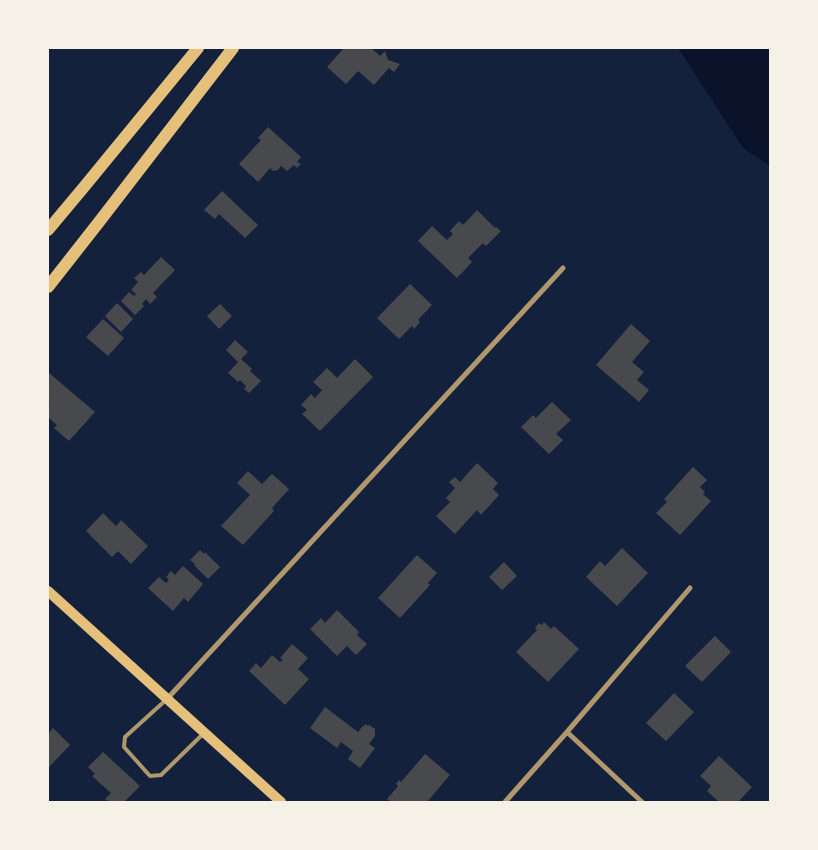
<!DOCTYPE html>
<html>
<head>
<meta charset="utf-8">
<style>
  body { margin:0 }
  #map { position:relative; width:818px; height:850px; overflow:hidden; background:#14213d; font-family:Quicksand,sans-serif }
  canvas { display:block }
  .frame { position:absolute; inset:0; border:49px solid #f6f1e7; pointer-events:none }
</style>
</head>
<body>
<div id="map">
<canvas width="818" height="850"></canvas>
<div class="frame"></div>
</div>
<script>
const g = document.querySelector('canvas').getContext('2d');
g.lineJoin = 'round';
function fillPath(path, color) {
  g.fillStyle = color;
  g.fill(path, 'evenodd');
}
function trace(path, color, width, dash) {
  g.strokeStyle = color;
  g.lineWidth = width;
  g.lineCap = dash ? 'butt' : 'round';
  g.setLineDash(dash || []);
  g.stroke(path);
}
fillPath(new Path2D(`
  M678,48H770V166L743,148Z`), '#0b132b');
fillPath(new Path2D(`
  M344,48H371L380,56L385,51L388,60L400,64L394,72L389,68L374,85L358,71L346,84L327,67Z
  M268,127L301,157L297,162L301,164L297,168L294,165L287,171L281,166L278,170L273,171L270,168L258,182L239,164L261,140L258,138Z
  M222,191L258,225L245,238L219,214L215,219L204,210Z
  M477,210L495,228L496,227L501,231L486,246L483,243L468,258L472,262L457,278L418,241L432,226L447,240L453,234L450,231L459,221L463,225Z
  M161,257L175,270L153,293L157,297L150,304L146,299L142,304L144,306L135,315L121,301L129,292L134,296L136,294L131,290L138,282L134,278L141,272L144,275Z
  M410,284L432,305L418,320L420,322L414,329L412,326L399,339L377,318Z
  M117,303L133,319L121,332L105,316Z
  M220,304L232,316L219,329L207,316Z
  M103,319L124,338L108,356L86,337Z
  M631,324L650,341L632,362L644,372L637,380L649,390L639,402L596,365Z
  M235,340L248,352L241,359L252,369L250,371L261,381L249,393L244,389L246,386L240,380L238,382L228,373L238,362L226,350Z
  M355,359L373,377L320,431L302,414L307,410L301,405L311,394L315,398L322,390L313,382L327,368L337,378Z
  M48,372L95,412L69,441L54,428L57,425L48,417V405L50,403L48,401Z
  M552,402L571,420L556,434L563,440L549,454L521,427L533,415L536,418Z
  M477,463L498,483L493,489L499,495L481,515L477,510L455,534L436,516L450,502L446,498L455,488L449,482L455,477L460,482Z
  M693,467L707,480L700,487L705,492L703,494L711,501L680,535L656,513L667,502L664,499Z
  M248,471L262,484L272,474L289,489L272,508L274,511L243,545L221,526L250,495L237,483Z
  M103,513L116,526L121,520L148,546L131,564L118,551L112,557L86,531Z
  M622,548L648,573L617,606L586,577L600,561L605,566Z
  M200,550L204,554L205,552L220,567L208,579L194,565L195,564L190,560Z
  M417,555L437,573L428,583L430,585L400,618L378,598Z
  M504,562L517,576L502,590L489,577Z
  M183,566L203,584L188,602L184,598L173,611L148,588L159,577L166,583L169,580L166,577L171,571L175,575Z
  M337,610L359,632L357,635L367,644L356,655L347,646L337,656L310,629L321,618L325,623Z
  M544,622L551,629L554,626L579,649L548,682L516,652L537,630L535,628L539,623L542,625Z
  M715,636L731,652L702,682L685,666Z
  M292,644L308,658L298,669L309,679L285,705L249,671L256,663L261,668L272,655L280,662L283,660L280,658Z
  M674,693L694,712L666,741L646,723Z
  M325,707L358,732L363,726L366,724L368,726L369,725L375,729V736L369,744L375,748L360,768L348,759L353,751L341,742L337,748L310,728Z
  M53,728L70,745L48,768V734Z
  M103,752L140,786L124,802H110L105,799L111,793L92,776L95,774L88,767Z
  M425,754L450,775L427,802H423L421,801L420,802H391L387,799L398,786L396,784L399,780L401,782Z
  M719,756L752,787L738,802H719L707,791L711,786L700,776Z`), '#48494c');
trace(new Path2D(`
  M167,699L125,737L124,747L150,776L161,775L204,733`), '#b1986c', 4);
trace(new Path2D(`
  M167,699L563,268
  M567,732L642,802
  M505,802L567,732L690,588`), '#b1986c', 5);
trace(new Path2D(`
  M48,591L281,802`), '#e5c07b', 10);
trace(new Path2D(`
  M48,230L84,187L198,48
  M48,287L99,222L233,48`), '#e5c07b', 12);
</script>
</body>
</html>
